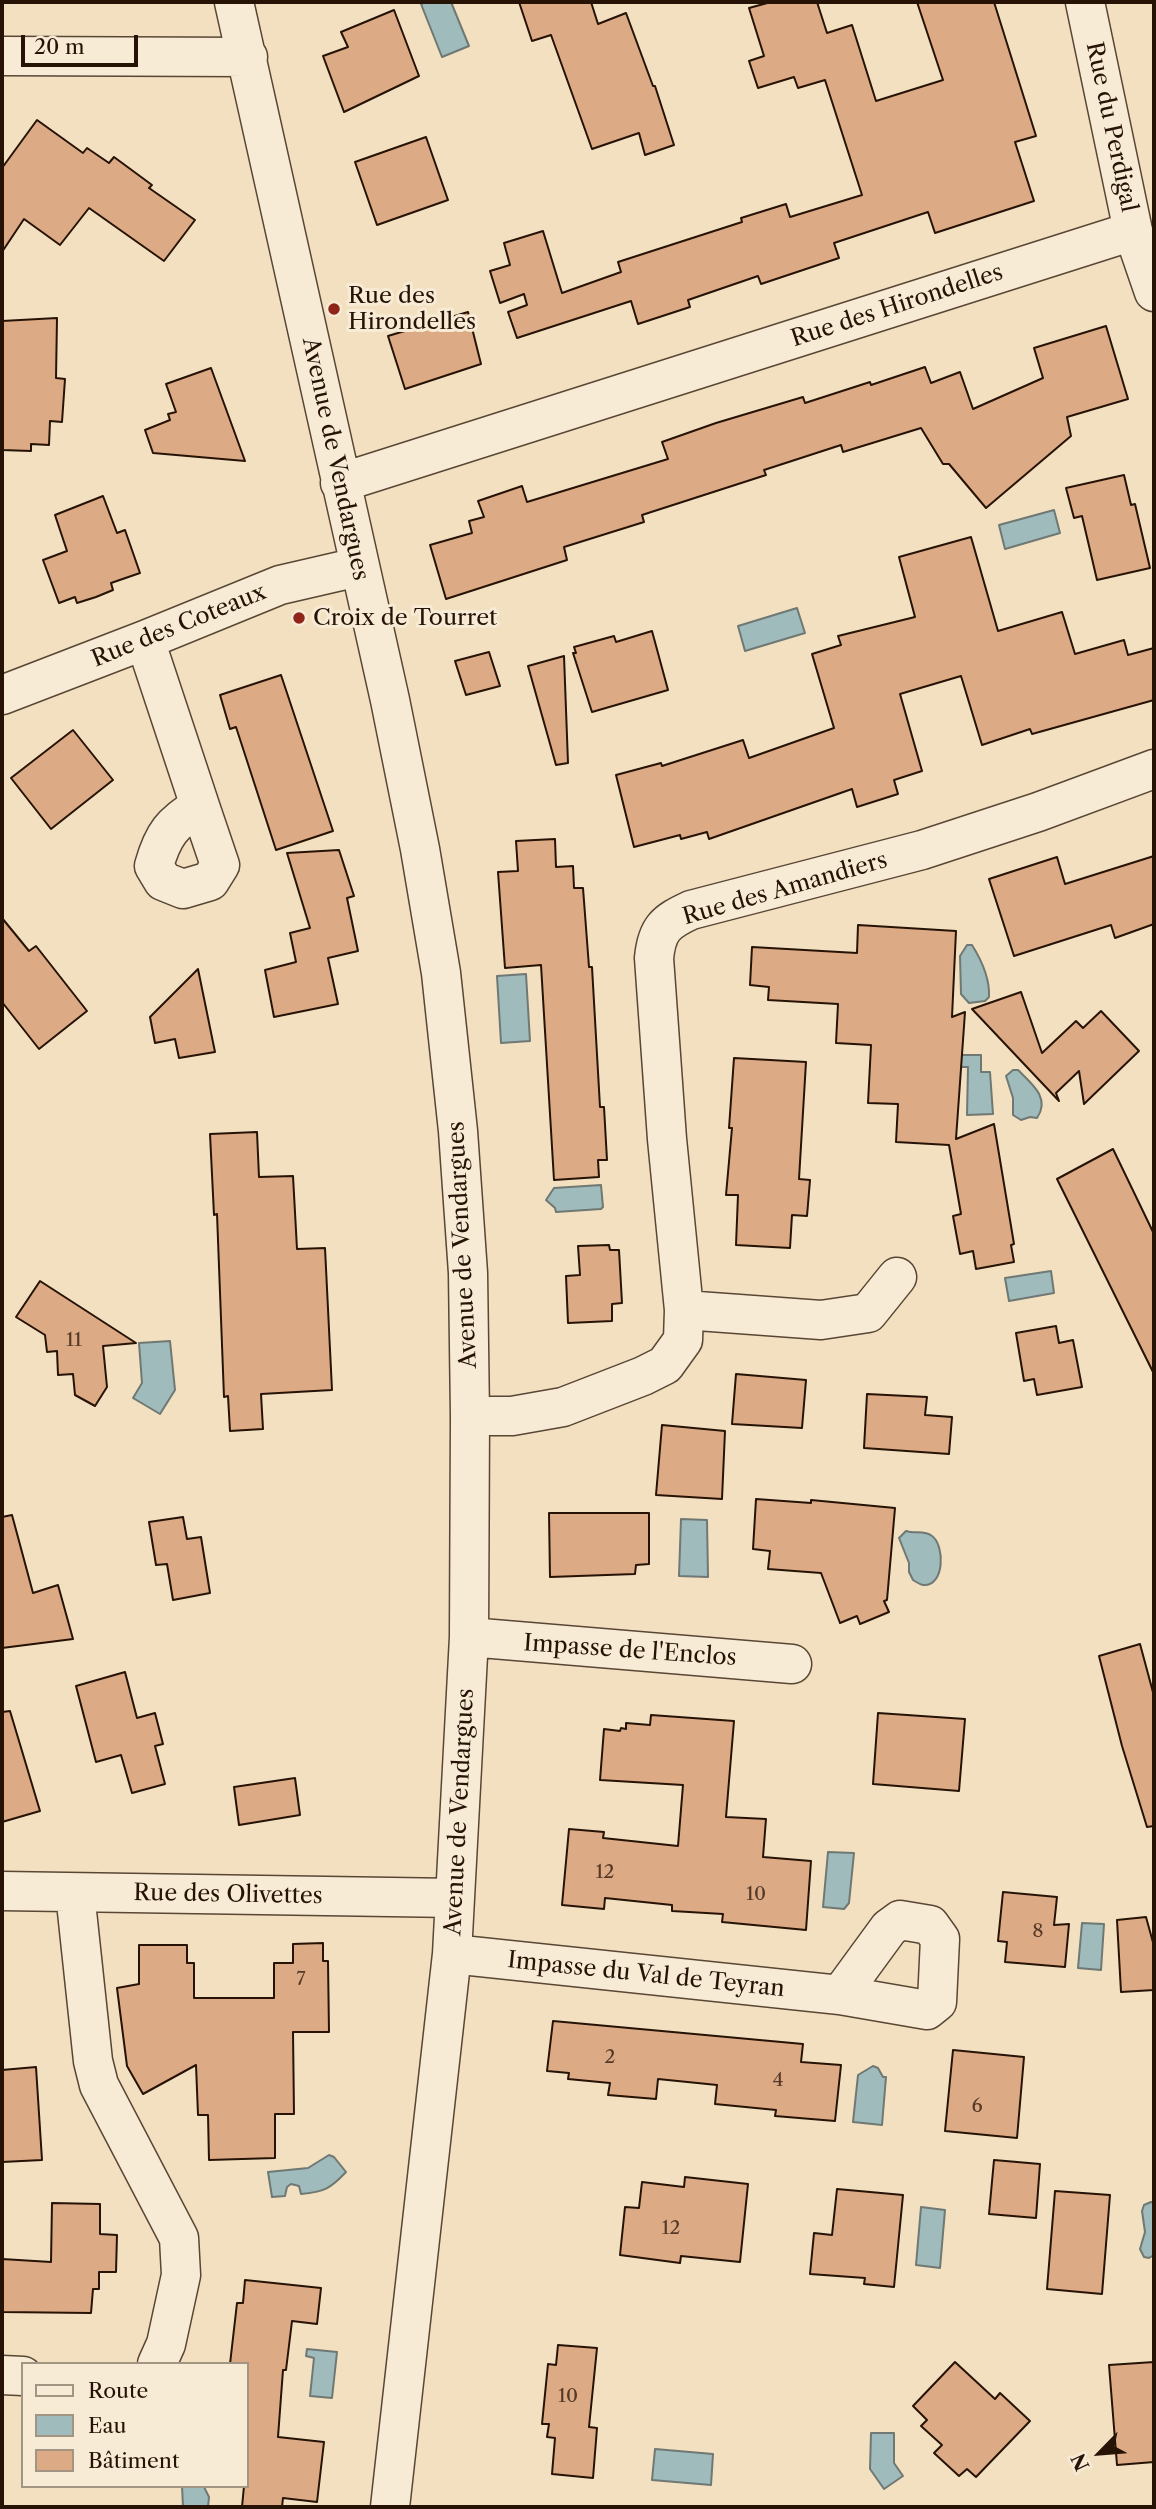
<!DOCTYPE html>
<html>
<head>
<meta charset="utf-8">
<style>
  body { margin:0 }
  #map { position:relative; width:1156px; height:2509px; overflow:hidden; background:#f2e0c0; font-family:"Libre Caslon Text",serif }
  canvas { display:block }
  .frame { position:absolute; inset:0; border:4px solid #261306; pointer-events:none }
  .legend { position:absolute; left:21px; top:2362px; width:228px; height:126px; box-sizing:border-box; background:#f7ebd6; border:2px solid #a39583; margin:0; padding:9px 12px; list-style:none; font-size:21px; color:#261306 }
  .legend li { display:flex; align-items:center; gap:14px; height:35px }
  .legend b { width:35px; border:2px solid #a39583 }
  .north { position:absolute; left:1065px; top:2418px; width:70px; height:70px; -webkit-text-stroke:5px #f7ebd6; paint-order:stroke; rotate:245deg; font-size:19px; font-weight:700; line-height:28px; text-align:center; color:#261306 }
  .north::after { content:''; display:block; margin:auto; width:24px; height:32px; background:#261306; clip-path:polygon(50% 0,100% 100%,50% 72%,0 100%) }
  .scale { position:absolute; left:21px; top:35px; width:117px; height:32px; box-sizing:border-box; border:4px solid #261306; border-top:0; padding-left:9px; font-size:21px; line-height:24px; white-space:nowrap; color:#261306; -webkit-text-stroke:5px #f7ebd6; paint-order:stroke }
</style>
</head>
<body>
<div id="map">
<canvas width="1156" height="2509"></canvas>
<div class="frame"></div>
<ul class="legend">
<li><b style="height:9px;background:#f7ebd6"></b>Route</li>
<li><b style="height:19px;background:#9fbbbb"></b>Eau</li>
<li><b style="height:19px;background:#ddaa86"></b>Bâtiment</li>
</ul>
<div class="north">N</div>
<div class="scale">20 m</div>
</div>
<script>
const g = document.querySelector('canvas').getContext('2d');
g.lineJoin = 'round';
function fillPath(path, color) {
  g.fillStyle = color;
  g.fill(path, 'evenodd');
}
function trace(path, color, width, dash) {
  g.strokeStyle = color;
  g.lineWidth = width;
  g.lineCap = dash ? 'butt' : 'round';
  g.setLineDash(dash || []);
  g.stroke(path);
}
function drawText(font, color, halo, rows, align = 'center') {
  g.font = font + ' "Libre Caslon Text",serif';
  g.lineWidth = 6;
  g.setLineDash([]);
  g.textBaseline = 'middle';
  g.strokeStyle = halo;
  g.fillStyle = color;
  for (const [text, x, y, turn = 0] of rows) {
    g.save();
    g.translate(x, y);
    g.rotate((+turn || 0) * Math.PI / 180);
    g.textAlign = isNaN(turn) ? turn : align;
    if (halo) g.strokeText(text, 0, 0);
    g.fillText(text, 0, 0);
    g.restore();
  }
}
const water = new Path2D(`
  M426,2H451L469,46L442,57L421,4Z
  M1054,510L1060,533L1005,549L999,525Z
  M797,608L805,633L745,651L738,626Z
  M967,945H972C982,961 990,979 989,997L985,1001L969,1003L961,994L960,956Z
  M526,974L530,1041L501,1043L497,976Z
  M960,1055H981V1072H990L993,1114L967,1115L968,1067H960Z
  M1013,1070H1018C1031,1083 1051,1098 1037,1118L1030,1117L1021,1120L1013,1115V1098L1006,1076Z
  M601,1185L603,1207L601,1209L556,1212L555,1208L546,1200L554,1188Z
  M1051,1271L1054,1293L1009,1301L1005,1278Z
  M170,1341L175,1390L160,1414L133,1398L142,1383L139,1343Z
  M681,1519L707,1520L708,1577L679,1576Z
  M906,1531C914,1534 925,1530 932,1536C945,1545 945,1587 923,1585C919,1584 916,1582 913,1580L909,1572V1563L899,1538Z
  M828,1852L854,1853L849,1903L844,1909L823,1907Z
  M1082,1923L1104,1924L1101,1970L1078,1968Z
  M873,2066L878,2068L883,2077H886L882,2125L853,2122L858,2075Z
  M329,2155L334,2157L346,2172C330,2189 324,2192 301,2194L299,2186L291,2184L287,2187L285,2196L272,2197L268,2172L308,2168Z
  M1151,2202L1154,2203V2255L1149,2258L1144,2257L1140,2249L1145,2232L1142,2211L1144,2205Z
  M921,2207L945,2210L940,2268L916,2265Z
  M307,2349L337,2352L332,2398L310,2396L314,2358L306,2356Z
  M871,2433H894V2463L903,2476L884,2489L870,2469Z
  M655,2449L713,2454L711,2485L652,2480Z
  M182,2486L204,2487L209,2497L208,2507H183Z`);
fillPath(water, '#9fbbbb');
trace(water, '#6f7873', 2);
const building = new Path2D(`
  M519,2H591L598,24L626,13L653,86H655L674,145L645,155L639,133L592,149L551,35L532,41Z
  M771,2H817L827,33L852,25L876,101L943,80L917,2H994L1036,136L1015,142L1034,201L935,233L928,212L834,243L839,258L761,284L758,276L688,300L690,307L638,324L631,301L517,338L508,312L527,305L524,294L500,303L490,271L510,265L504,243L543,231L562,293L621,272L618,262L742,222L741,218L786,204L790,217L862,195L825,80L798,88L794,77L758,88L749,61L764,56L749,8Z
  M394,10L419,76L344,112L323,56L348,47L341,32Z
  M37,120L83,153L87,148L109,163L114,157L152,185L149,188L195,220L164,261L89,208L60,245L24,219L2,252V168Z
  M426,137L448,200L377,225L355,162Z
  M468,312L481,364L405,389L388,336Z
  M57,318L56,378L65,379L62,422L50,421L49,445L31,444V451L2,450V321Z
  M1106,326L1128,399L1067,417L1071,436L986,508L949,464H943L921,428L843,452L841,445L764,470L766,475L642,515L644,522L564,547L567,560L446,599L430,545L472,533L469,521L484,517L478,501L522,486L527,502L668,459L662,442L716,423L803,397L805,403L870,382L871,385L925,367L931,383L960,372L973,409L1043,378L1034,348Z
  M211,368L245,461L153,453L145,430L170,420L168,414L176,412L166,384Z
  M1124,475L1131,505L1135,504L1150,568L1097,580L1082,516L1074,518L1066,488Z
  M103,496L117,533L125,530L140,573L111,583L113,590L96,597L77,603L75,597L59,603L43,560L67,551L55,515Z
  M971,537L998,631L1062,612L1075,654L1124,640L1128,655L1154,648V700L1032,734L1030,729L982,745L961,676L900,694L922,771L894,780L898,794L857,807L852,789L709,839L707,832L681,839L680,835L634,847L616,775L661,763L662,766L743,740L749,758L834,728L812,654L841,645L838,636L915,617L899,557Z
  M652,631L668,690L592,712L573,653H576L574,647L614,636L616,642Z
  M489,652L500,686L466,695L455,661Z
  M564,656L568,763L556,765L528,666Z
  M281,675L333,831L276,850L236,727L230,729L220,695Z
  M73,730L113,780L51,829L11,778Z
  M555,839L556,867L573,866L574,888H583L589,967H592L600,1107H604L607,1160H598L599,1177L554,1180L541,965L505,968L498,872L518,871L516,841Z
  M339,850L354,896L347,898L358,951L328,958L338,1004L274,1017L265,970L296,962L290,933L310,928L287,853Z
  M1154,856V924L1115,938L1111,925L1014,956L989,879L1057,857L1065,884Z
  M2,918L29,951L36,946L87,1011L39,1049L2,1002Z
  M858,925L956,931L952,1017L965,1012L956,1139L994,1124L1014,1244L1011,1245L1014,1262L976,1269L973,1251L960,1254L953,1216L961,1214L949,1145L896,1142L898,1104L868,1103L871,1045L836,1043L838,1004L768,1000L769,987L750,985L752,947L857,953Z
  M198,969L215,1052L179,1058L175,1039L155,1043L150,1017Z
  M1021,992L1042,1053L1076,1021L1083,1028L1101,1011L1139,1051L1084,1104L1079,1071L1056,1093L1059,1101L972,1009Z
  M734,1058L806,1062L799,1179L810,1180L807,1216L792,1215L790,1248L736,1245L738,1195H726L732,1128H729Z
  M257,1132L259,1177L293,1176L297,1249L325,1248L332,1390L261,1394L263,1429L230,1431L228,1396L224,1397L217,1214L214,1215L210,1134Z
  M1113,1149L1154,1234V1374L1057,1179Z
  M609,1245L610,1250H619L622,1303L612,1304V1321L568,1323L566,1276L580,1275L578,1246Z
  M40,1281L136,1343L103,1346L107,1387L95,1406L75,1395L73,1374L58,1375L57,1351L47,1352L45,1335L16,1317Z
  M1056,1326L1059,1343L1073,1340L1082,1387L1037,1395L1034,1379L1024,1381L1016,1333Z
  M736,1374L806,1380L802,1428L732,1424Z
  M867,1394L927,1397L925,1415L952,1417L949,1454L864,1448Z
  M662,1425L725,1431L722,1499L656,1495Z
  M756,1499L811,1503V1500L895,1508L887,1600L884,1601L889,1612L860,1624L857,1616L840,1623L821,1573L768,1569L770,1551L753,1549Z
  M549,1513H649V1564L636,1565L635,1574L550,1577Z
  M12,1515L33,1593L58,1585L73,1639L2,1648V1517Z
  M183,1517L187,1539L201,1537L210,1593L173,1600L167,1564L156,1565L149,1522Z
  M1140,1644L1154,1696V1826L1147,1827L1122,1746L1099,1656Z
  M125,1672L137,1718L155,1713L163,1744L155,1746L165,1784L132,1793L121,1755L96,1762L76,1686Z
  M10,1711L40,1811L2,1822V1712Z
  M878,1713L965,1719L959,1791L873,1784Z
  M651,1715L734,1721L726,1817L766,1819L763,1857L811,1861L806,1930L722,1922L723,1914L672,1911V1905L605,1898L604,1909L562,1905L569,1829L604,1832L603,1838L678,1846L683,1785L600,1780L604,1729L620,1731L621,1728L626,1729V1723L650,1725Z
  M295,1778L300,1815L239,1825L234,1787Z
  M1003,1892L1057,1897L1054,1925L1069,1924L1065,1967L1005,1962L1007,1942L998,1941Z
  M1146,1917L1154,1946V1990L1121,1992L1117,1920Z
  M323,1943V1961H328L329,2032H293L294,2114H275V2158L209,2160L208,2115H198L196,2065L143,2094L127,2066L117,1988L139,1984V1945H187V1963H194V1998H274V1963H293V1944Z
  M553,2021L803,2044L801,2062L841,2065L835,2121L775,2116L776,2110L715,2104L717,2085L658,2079L656,2099L608,2095L610,2083L568,2079L569,2073L547,2071Z
  M953,2050L1024,2057L1017,2138L945,2131Z
  M36,2067L42,2160L2,2162V2070Z
  M994,2160L1040,2164L1036,2218L989,2214Z
  M685,2177L748,2184L740,2262L681,2256L680,2263L620,2255L625,2207L639,2208L642,2182L684,2187Z
  M837,2189L903,2195L894,2287L864,2284L865,2278L810,2274L814,2233L832,2235Z
  M1055,2191L1110,2195L1102,2294L1047,2289Z
  M52,2203L100,2204V2234L117,2235L116,2272H99V2289H93L91,2313L2,2312V2259L51,2262Z
  M245,2280L321,2288L317,2324L292,2321L286,2370H283L278,2437L324,2442L317,2502L283,2498L282,2507H242L244,2486H247V2364H230L237,2303H243Z
  M558,2345L597,2348L589,2427L597,2428L593,2478L552,2474L555,2438L547,2437L549,2424H542L548,2364L556,2365Z
  M955,2362L995,2399L1000,2393L1030,2421L976,2477L967,2469L959,2476L934,2453L942,2445L921,2426L927,2420L913,2406Z
  M1154,2362V2462L1117,2465L1109,2365Z`);
fillPath(building, '#ddaa86');
trace(building, '#261306', 2);
const minor = new Path2D(`
  M234,2L390,700L420,849L441,973L458,1131L468,1273L470,1416L469,1637L452,1954L390,2507
  M1085,2L1133,231L1154,292
  M2,56L248,57
  M340,483L1133,231
  M145,640L200,806C172,823 163,834 154,866L163,881L183,889L210,881L220,865L200,806
  M2,695L145,640L280,585L358,567
  M684,1310L667,1139L654,958C657,929 665,922 691,910L922,850L1038,812L1154,769
  M470,1416H512L563,1407L643,1376L665,1365L683,1340L684,1310L821,1320L868,1313L897,1277
  M469,1637L792,1664
  M2,1891L455,1898
  M75,1893L93,2061L99,2085L179,2238L181,2275L166,2344L157,2364
  M452,1954L840,1995L927,2010L937,2002L940,1939L930,1925L900,1920L889,1928L840,1995
  M2,2375L23,2376`);
trace(minor, '#594634', 41);
trace(minor, '#f7ebd6', 38);
for (const [x, y, r, color] of [
  [334,309,7,"#8f2418"],
  [299,618,7,"#8f2418"]
]) {
  const dot = new Path2D();
  dot.arc(x, y, r, 0, 2 * Math.PI);
  g.fillStyle = color;
  g.fill(dot);
  trace(dot, '#f7ebd6', 2.5);
}
drawText('19px', '#543926', null, [
  ["11",74,1341],
  ["12",605,1873],
  ["10",756,1895],
  ["8",1038,1932],
  ["7",301,1980],
  ["2",610,2058],
  ["4",778,2081],
  ["6",977,2107],
  ["12",671,2229],
  ["10",568,2397]
]);
drawText('23px', '#261306', '#f7ebd6', [
  ["Rue du Perdigal",1111,127,78],
  ["Rue des Hirondelles",897,306,-18],
  ["Avenue de Vendargues",335,459,78],
  ["Rue des Coteaux",179,626,-22],
  ["Rue des Amandiers",785,889,-16],
  ["Avenue de Vendargues",463,1245,-93],
  ["Impasse de l'Enclos",630,1651,4],
  ["Avenue de Vendargues",460,1812,-87],
  ["Rue des Olivettes",228,1895,1],
  ["Impasse du Val de Teyran",646,1975,6]
]);
drawText('23px', '#261306', '#f7ebd6', [
  ["Rue des",348,296],
  ["Hirondelles",348,322],
  ["Croix de Tourret",313,618]
], 'left');
</script>
</body>
</html>
